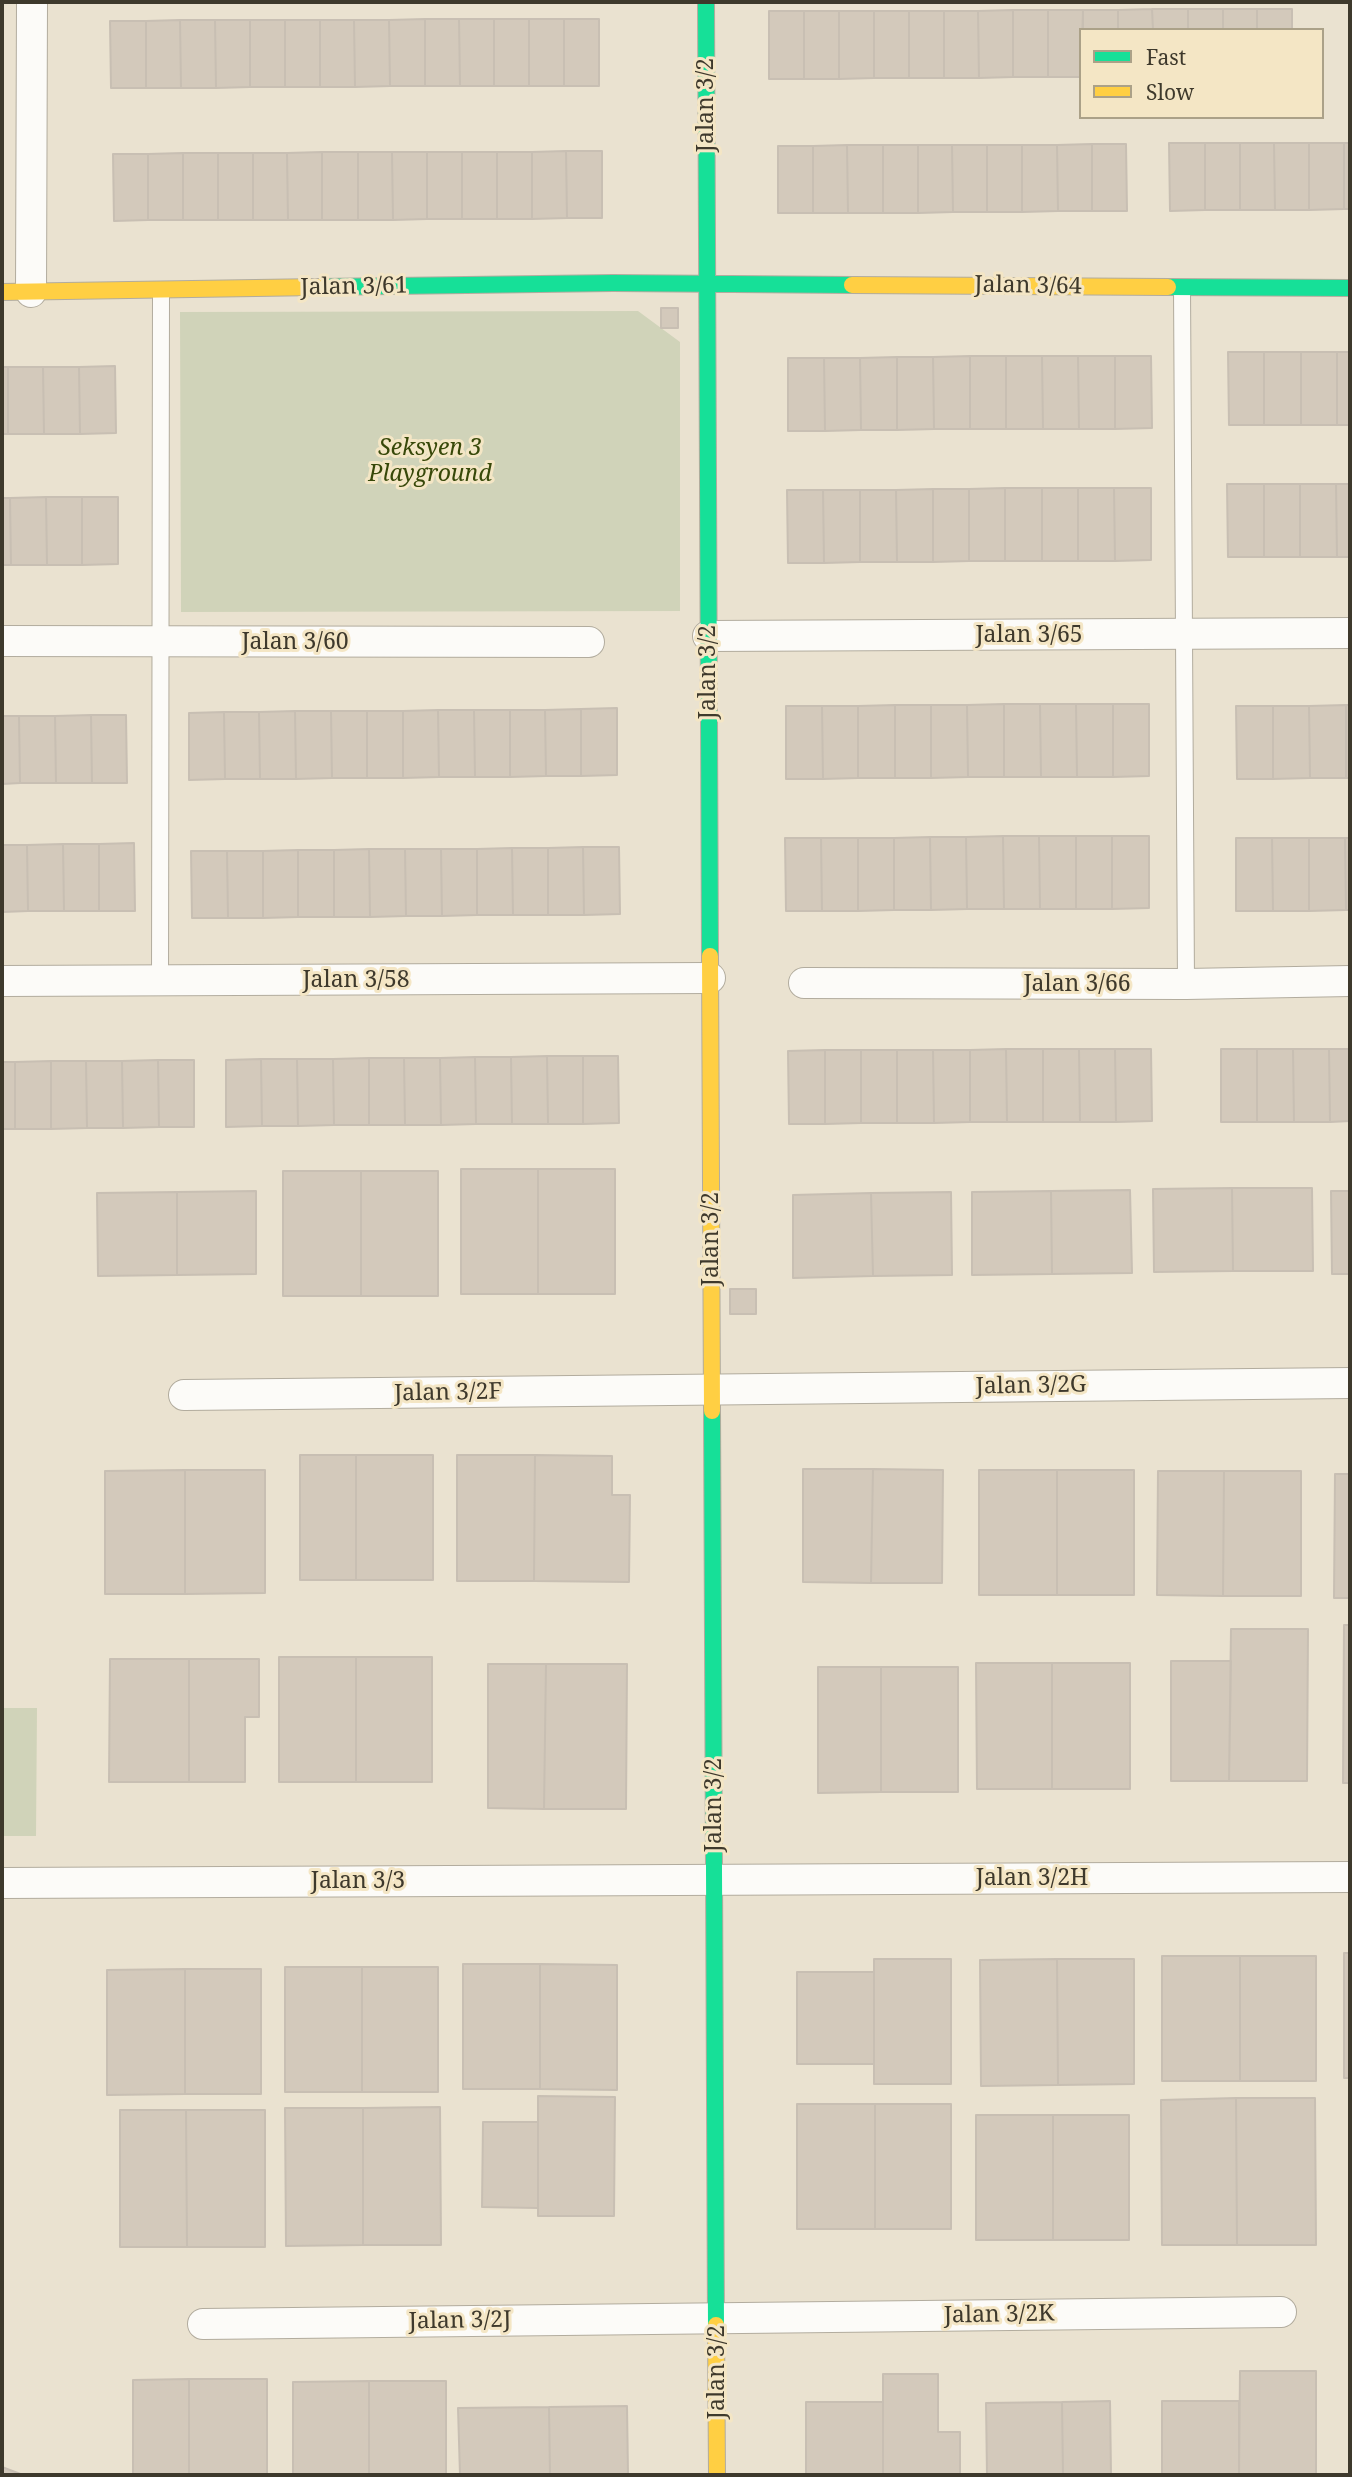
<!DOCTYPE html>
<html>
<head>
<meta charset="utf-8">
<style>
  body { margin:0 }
  #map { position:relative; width:1352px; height:2477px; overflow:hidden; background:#eae2d0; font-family:"Noto Serif",serif }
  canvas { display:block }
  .frame { position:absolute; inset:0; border:4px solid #3e392c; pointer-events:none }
  .legend { position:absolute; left:1079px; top:28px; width:245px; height:91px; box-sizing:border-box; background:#f4e6c5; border:2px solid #aba188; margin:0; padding:9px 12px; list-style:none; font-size:21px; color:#3e392c }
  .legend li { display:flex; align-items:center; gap:14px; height:35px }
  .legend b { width:35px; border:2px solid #aba188 }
</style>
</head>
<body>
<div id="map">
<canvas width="1352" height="2477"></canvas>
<div class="frame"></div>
<ul class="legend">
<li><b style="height:9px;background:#16e098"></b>Fast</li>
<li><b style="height:9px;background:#ffcf43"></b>Slow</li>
</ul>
</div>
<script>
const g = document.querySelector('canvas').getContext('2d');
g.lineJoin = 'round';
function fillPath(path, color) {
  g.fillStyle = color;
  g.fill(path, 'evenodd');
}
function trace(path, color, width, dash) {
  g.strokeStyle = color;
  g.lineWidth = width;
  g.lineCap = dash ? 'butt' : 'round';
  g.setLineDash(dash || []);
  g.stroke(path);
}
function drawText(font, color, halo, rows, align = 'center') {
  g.font = font + ' "Noto Serif",serif';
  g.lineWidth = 6;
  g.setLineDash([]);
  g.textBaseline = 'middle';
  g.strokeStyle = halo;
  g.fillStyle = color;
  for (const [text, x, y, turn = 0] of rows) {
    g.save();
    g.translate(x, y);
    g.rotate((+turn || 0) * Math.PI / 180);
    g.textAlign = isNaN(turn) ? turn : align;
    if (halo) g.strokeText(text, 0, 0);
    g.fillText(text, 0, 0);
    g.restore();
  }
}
fillPath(new Path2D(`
  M638,311L680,342V611L181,612L180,312Z
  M2,1708H37L36,1836H2Z`), '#d0d3b9');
const building = new Path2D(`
  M1152,9H1188V30H1153Z
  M1152,9L1153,30H1118V10Z
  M1188,9H1223V30H1188Z
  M1223,9H1257V30H1223Z
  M1257,9H1292V30H1257Z
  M1013,10H1048V77H1013Z
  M1013,10V77L979,78L978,11Z
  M1048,10H1083L1081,77H1048Z
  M1083,10H1118V30H1083Z
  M769,11H804V79H769Z
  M804,11H839V79H804Z
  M839,11H874V78L839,79Z
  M874,11H909V78H874Z
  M909,11H944V78H909Z
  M944,11H978L979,78H944Z
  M425,19H459L460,86H425Z
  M425,19V86H390L389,20Z
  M459,19H494V86H460Z
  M494,19H529V86H494Z
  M529,19H564V86H529Z
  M564,19H599V86H564Z
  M180,20H215L216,88H181Z
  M180,20L181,88H146V21Z
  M215,20H250V87L216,88Z
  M250,20H285V87H250Z
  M285,20H320V87H285Z
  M320,20H354L355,87H320Z
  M354,20H389L390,86L355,87Z
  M110,21H146V88H111Z
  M1169,143H1205V210L1170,211Z
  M1205,143H1240V210H1205Z
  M1240,143H1274L1275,210H1240Z
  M1274,143H1309V210H1275Z
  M1309,143H1344V209L1309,210Z
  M1344,143H1350V209H1344Z
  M1092,144H1126L1127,211H1092Z
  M1092,144V211H1058L1057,145Z
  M847,145H883V213H848Z
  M847,145L848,213H813V146Z
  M883,145H918V213H883Z
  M918,145H952L953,212L918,213Z
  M952,145H987V212H953Z
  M987,145H1022V212H987Z
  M1022,145H1057L1058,211L1022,212Z
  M778,146H813V213H778Z
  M566,151H602V218H567Z
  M566,151L567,218L532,219V152Z
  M322,152H358V220H322Z
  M322,152V220H288L287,153Z
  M358,152H392L393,220H358Z
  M392,152H427V219L393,220Z
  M427,152H462V219H427Z
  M462,152H497V219H462Z
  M497,152H532V219H497Z
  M183,153H218V220H183Z
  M183,153V220H148V154Z
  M218,153H253V220H218Z
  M253,153H287L288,220H253Z
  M113,154H148V220L114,221Z
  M661,308H678V328H661Z
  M1228,352H1264V425H1229Z
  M1264,352H1301V425H1264Z
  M1301,352H1337V425H1301Z
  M1337,352H1350V425H1337Z
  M970,356H1006V429H970Z
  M970,356V429H934L933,357Z
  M1006,356H1042L1043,429H1006Z
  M1042,356H1078L1079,429H1043Z
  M1078,356H1115V429H1079Z
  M1115,356H1151L1152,428L1115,429Z
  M897,357H933L934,429L897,430Z
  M897,357V430H861L860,358Z
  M788,358H824L825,431H788Z
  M824,358H860L861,430L825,431Z
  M115,366L116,433L80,434L79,367Z
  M2,367H8V434H2Z
  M8,367H43L44,434H8Z
  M43,367H79L80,434H44Z
  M1227,484H1264V557H1228Z
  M1264,484H1300V557H1264Z
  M1300,484H1336L1337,557H1300Z
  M1336,484H1350V557H1337Z
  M1005,488H1042V561H1005Z
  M1005,488V561H969V489Z
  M1042,488H1078V561H1042Z
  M1078,488H1114L1115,561H1078Z
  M1114,488H1151V560L1115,561Z
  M933,489H969V561L933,562Z
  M933,489V562H897L896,490Z
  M787,490H823L824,563H788Z
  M823,490H860V562L824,563Z
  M860,490H896L897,562H860Z
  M46,497H82V565H47Z
  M46,497L47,565H11L10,498Z
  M82,497H118V564L82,565Z
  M2,498H10L11,565H2Z
  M1004,704H1040L1041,777H1004Z
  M1004,704V777H968L967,705Z
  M1040,704H1076L1077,777H1041Z
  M1076,704H1113V777H1077Z
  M1113,704H1149V776L1113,777Z
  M895,705H931V778H895Z
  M895,705V778H858V706Z
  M931,705H967L968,777L931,778Z
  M1346,705H1350V778H1346Z
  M1346,705V778H1310L1309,706Z
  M786,706H822L823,779H786Z
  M822,706H858V778L823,779Z
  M1236,706H1273V779H1237Z
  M1273,706H1309L1310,778L1273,779Z
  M617,708V775L581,776V709Z
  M581,709V776H546L545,710Z
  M438,710H474L475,777H439Z
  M438,710L439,777L403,778V711Z
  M474,710H510V777H475Z
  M510,710H545L546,776L510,777Z
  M295,711H331L332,778L296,779Z
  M295,711L296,779H260L259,712Z
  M331,711H367V778H332Z
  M367,711H403V778H367Z
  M224,712H259L260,779H225Z
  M224,712L225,779L189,780V713Z
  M91,715H126L127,783H92Z
  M91,715L92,783H56L55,716Z
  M2,716H19L20,783L2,784Z
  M19,716H55L56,783H20Z
  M1003,836L1004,909H967L966,837Z
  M1003,836H1039L1040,909H1004Z
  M1039,836H1076V909H1040Z
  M1076,836H1112V909H1076Z
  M1112,836H1149V908L1112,909Z
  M930,837H966L967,909L931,910Z
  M930,837L931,910H894V838Z
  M785,838H821L822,911H786Z
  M821,838H858V911H822Z
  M858,838H894V910L858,911Z
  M1236,838H1272L1273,911H1236Z
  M1272,838H1309V911H1273Z
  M1309,838H1345L1346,910L1309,911Z
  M1345,838H1350V910H1346Z
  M134,843L135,911H99V844Z
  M63,844H99V911H64Z
  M63,844L64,911H28L27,845Z
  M2,845H27L28,911L2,912Z
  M583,847H619L620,914L584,915Z
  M583,847L584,915H548V848Z
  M512,848H548V915H513Z
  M512,848L513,915H477V849Z
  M369,849H405L406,916L370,917Z
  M369,849L370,917H334V850Z
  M405,849H441L442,916H406Z
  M441,849H477V915L442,916Z
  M298,850H334V917H298Z
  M298,850V917L263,918V851Z
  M191,851H227L228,918H192Z
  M227,851H263V918H228Z
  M1006,1049H1043V1122H1007Z
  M1006,1049L1007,1122H970V1050Z
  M1043,1049H1079L1080,1122H1043Z
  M1079,1049H1115L1116,1122H1080Z
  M1115,1049H1151L1152,1121L1116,1122Z
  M1221,1049H1257V1122H1221Z
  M1257,1049H1293L1294,1122H1257Z
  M1293,1049H1329L1330,1122H1294Z
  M1329,1049H1350V1121L1330,1122Z
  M825,1050H861V1123L825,1124Z
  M825,1050V1124H789L788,1051Z
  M861,1050H897V1123H861Z
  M897,1050H933L934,1123H897Z
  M933,1050H970V1122L934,1123Z
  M547,1056H583V1124H548Z
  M547,1056L548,1124H512L511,1057Z
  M583,1056H618L619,1123L583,1124Z
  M475,1057H511L512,1124H476Z
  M475,1057L476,1124L441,1125L440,1058Z
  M369,1058H404L405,1125H369Z
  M369,1058V1125H334L333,1059Z
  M404,1058H440L441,1125H405Z
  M261,1059H297L298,1126H262Z
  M261,1059L262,1126L226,1127V1060Z
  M297,1059H333L334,1125L298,1126Z
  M158,1060H194V1127H159Z
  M158,1060L159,1127L123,1128L122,1061Z
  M51,1061H86L87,1128L51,1129Z
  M51,1061V1129H15V1062Z
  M86,1061H122L123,1128H87Z
  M2,1062H15V1129H2Z
  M461,1169H538V1294H461Z
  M538,1169H615V1294H538Z
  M283,1171H361V1296H283Z
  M361,1171H438V1296H361Z
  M1232,1188L1233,1271L1154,1272L1153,1189Z
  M1232,1188H1312L1313,1271H1233Z
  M1130,1190L1132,1273L1052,1274L1051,1191Z
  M256,1191V1274L177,1275V1192Z
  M1051,1191L1052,1274L972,1275V1192Z
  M1331,1191H1350V1274H1332Z
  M177,1192V1275L98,1276L97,1193Z
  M951,1192L952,1275L873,1276L871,1193Z
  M871,1193L873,1276L793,1278V1195Z
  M730,1289H756V1314H730Z
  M300,1455H356V1580H300Z
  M356,1455H433V1580H356Z
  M457,1455H535L534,1581H457Z
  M535,1455L612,1456V1495H630L629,1582L534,1581Z
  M803,1469H873L871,1583L803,1582Z
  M873,1469L943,1470L942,1583H871Z
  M185,1470V1594H105V1471Z
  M185,1470H265V1593L185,1594Z
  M979,1470H1057V1595H979Z
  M1057,1470H1134V1595H1057Z
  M1158,1471H1224L1223,1596L1157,1595Z
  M1224,1471H1301V1596H1223Z
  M1335,1474H1350V1598H1334Z
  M1344,1625H1350V1783H1343Z
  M1231,1629H1308L1307,1781H1229Z
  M279,1657H356V1782H279Z
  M356,1657H432V1782H356Z
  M110,1659H189V1782H109Z
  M189,1659H259V1717H245V1782H189Z
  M1171,1661H1231L1229,1781H1171Z
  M976,1663H1052V1789H977Z
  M1052,1663H1130V1789H1052Z
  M488,1664H546L544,1809L488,1808Z
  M546,1664H627L626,1809H544Z
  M818,1667H881V1792L818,1793Z
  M881,1667H958V1792H881Z
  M1344,1953H1350V2078H1344Z
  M1162,1956H1240V2081H1162Z
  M1240,1956H1316V2081H1240Z
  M874,1959H951V2084H874Z
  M1057,1959H1134V2084L1058,2085Z
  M1057,1959L1058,2085L981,2086L980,1960Z
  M463,1964H540V2089H463Z
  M540,1964L617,1965V2090L540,2089Z
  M285,1967H362V2092H285Z
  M362,1967H438V2092H362Z
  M185,1969H261V2094H185Z
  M185,1969V2094L107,2095V1970Z
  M797,1972H874V2064H797Z
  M538,2096L615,2097L614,2216H538Z
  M1236,2098L1237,2245H1162L1161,2100Z
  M1236,2098H1315L1316,2245H1237Z
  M797,2104H875V2229H797Z
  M875,2104H951V2229H875Z
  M440,2107L441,2245H363V2108Z
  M285,2108H363V2245L286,2246Z
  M120,2110H186L187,2247H120Z
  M186,2110H265V2247H187Z
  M976,2115H1053V2240H976Z
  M1053,2115H1129V2240H1053Z
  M483,2122H538V2208L482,2207Z
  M1240,2371H1316V2475H1239Z
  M883,2374H938V2432H960V2475H883Z
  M189,2379H267V2475H189Z
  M189,2379V2475H133V2380Z
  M369,2381H446V2475H369Z
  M369,2381V2475H293V2382Z
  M1110,2401L1111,2475H1063L1062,2402Z
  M1162,2401H1239V2475H1162Z
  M806,2402H883V2475H806Z
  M1062,2402L1063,2475H987L986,2403Z
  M627,2406L628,2475H550L549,2407Z
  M549,2407L550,2475H460L458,2408Z
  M2,2467L23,2475H2Z`);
fillPath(building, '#d3c9bb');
trace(building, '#c8bfb3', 2);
const lane = new Path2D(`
  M1182,288L1186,984
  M160,981L161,290`);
const street = new Path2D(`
  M31,292L32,2
  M708,636L1350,633
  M2,641L589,642
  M2,981L710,978
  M804,983L1186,984L1350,981
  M184,1395L1350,1383
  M2,1883L1350,1877
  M203,2324L1281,2312`);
const fast = new Path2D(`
  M706,2L710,956
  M319,287L613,283L852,285
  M1168,287L1350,288
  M712,1411L716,2325`);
const slow = new Path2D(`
  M852,285L1168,287
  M2,292L319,287
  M710,956L712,1411
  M716,2325L717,2475`);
trace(lane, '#b2ac9e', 18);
trace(street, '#b2ac9e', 32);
trace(fast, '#b2ac9e', 18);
trace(slow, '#b2ac9e', 18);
trace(lane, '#fcfbf8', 16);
trace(street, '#fcfbf8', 30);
trace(fast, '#16e098', 16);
trace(slow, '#ffcf43', 16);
drawText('23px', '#3e392c', '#f4e6c5', [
  ["Jalan 3/2",706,105,-90],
  ["Jalan 3/64",1028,286,1],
  ["Jalan 3/61",354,287,-1],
  ["Jalan 3/65",1029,635],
  ["Jalan 3/60",295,642],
  ["Jalan 3/2",708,672,-90],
  ["Jalan 3/58",356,980],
  ["Jalan 3/66",1077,984],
  ["Jalan 3/2",711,1239,-90],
  ["Jalan 3/2G",1031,1386,-1],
  ["Jalan 3/2F",448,1393,-1],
  ["Jalan 3/2",714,1805,-90],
  ["Jalan 3/2H",1032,1878],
  ["Jalan 3/3",358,1881],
  ["Jalan 3/2K",999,2315,-1],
  ["Jalan 3/2J",460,2321,-1],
  ["Jalan 3/2",717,2372,-90]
]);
drawText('italic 23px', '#374809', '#f4e6c5', [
  ["Seksyen 3",430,448],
  ["Playground",430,474]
]);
</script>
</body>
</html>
